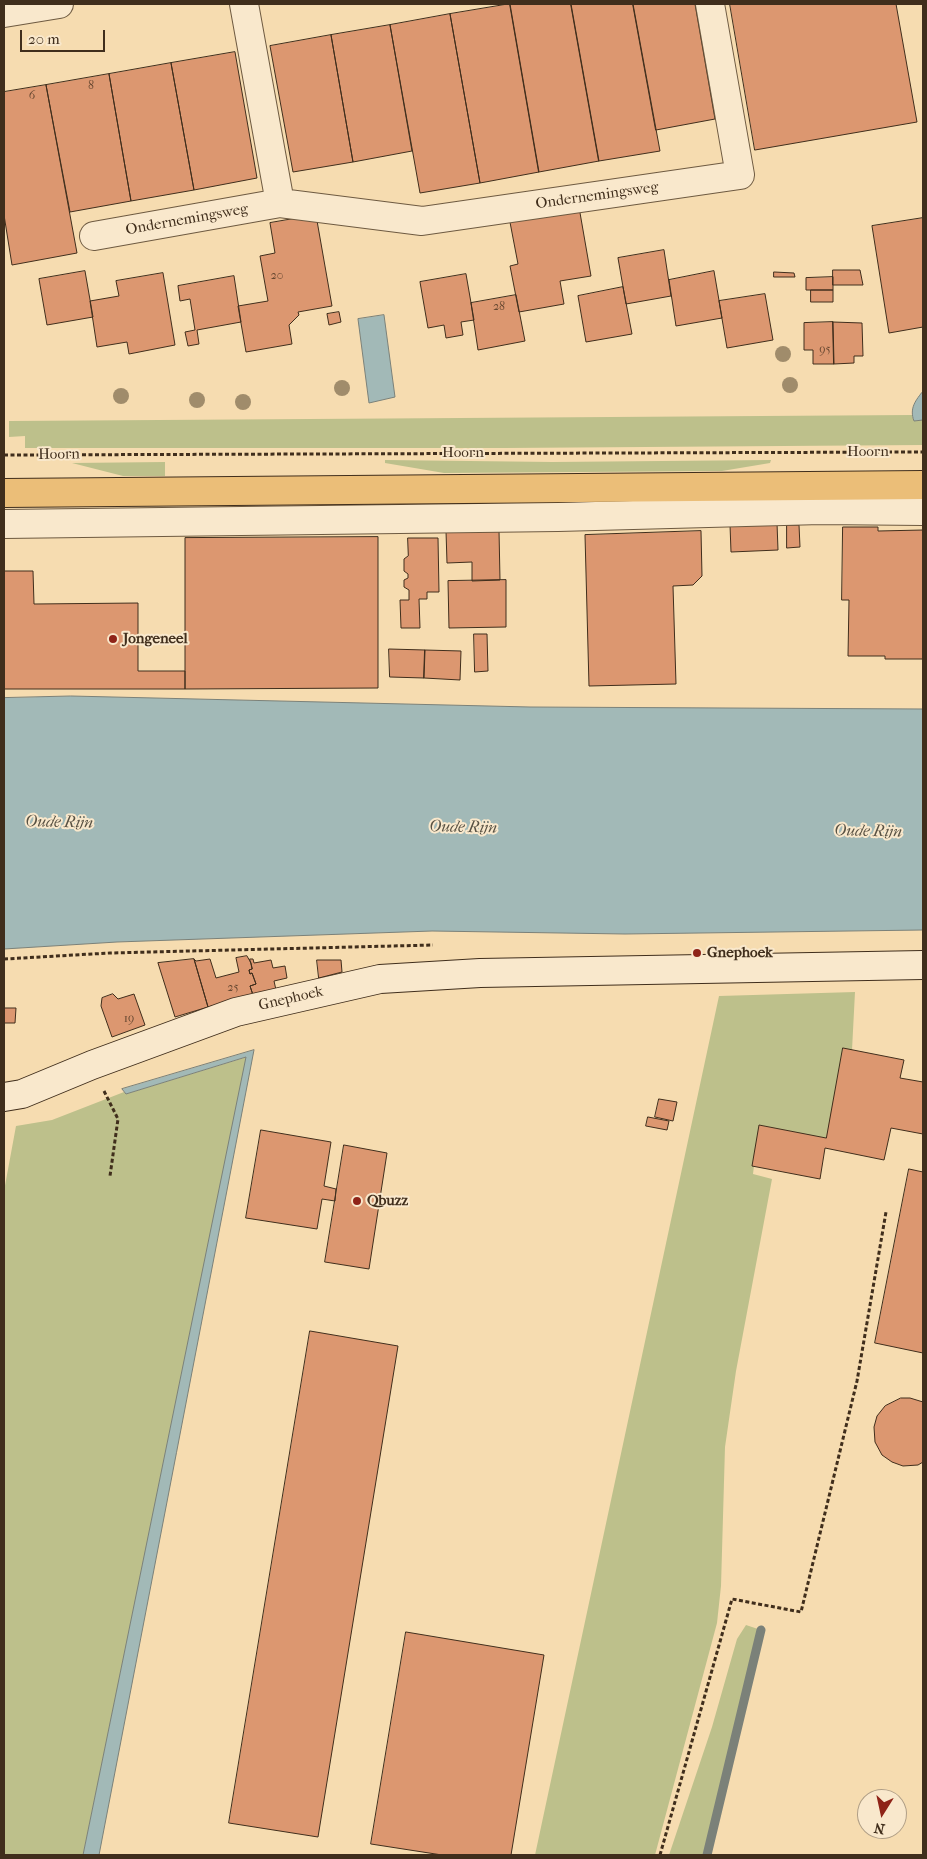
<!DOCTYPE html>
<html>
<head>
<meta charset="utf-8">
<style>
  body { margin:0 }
  #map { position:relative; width:927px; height:1859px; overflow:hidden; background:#f6dcb0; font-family:"IM FELL French Canon",serif }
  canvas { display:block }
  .frame { position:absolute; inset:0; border:5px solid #402e1c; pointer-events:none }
  .north { position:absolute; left:857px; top:1789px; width:50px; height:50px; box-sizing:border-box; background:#f9e8cc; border:1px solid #af9e86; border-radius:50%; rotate:190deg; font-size:14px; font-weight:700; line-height:20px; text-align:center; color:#402e1c }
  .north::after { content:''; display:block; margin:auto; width:18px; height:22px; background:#8f2418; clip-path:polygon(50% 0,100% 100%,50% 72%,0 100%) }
  .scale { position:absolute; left:20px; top:30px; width:85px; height:22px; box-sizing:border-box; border:2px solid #402e1c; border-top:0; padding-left:6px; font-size:15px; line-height:18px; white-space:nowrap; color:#402e1c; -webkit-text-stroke:4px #f9e8cc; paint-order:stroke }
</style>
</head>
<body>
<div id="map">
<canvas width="927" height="1859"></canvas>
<div class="frame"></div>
<div class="north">N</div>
<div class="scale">20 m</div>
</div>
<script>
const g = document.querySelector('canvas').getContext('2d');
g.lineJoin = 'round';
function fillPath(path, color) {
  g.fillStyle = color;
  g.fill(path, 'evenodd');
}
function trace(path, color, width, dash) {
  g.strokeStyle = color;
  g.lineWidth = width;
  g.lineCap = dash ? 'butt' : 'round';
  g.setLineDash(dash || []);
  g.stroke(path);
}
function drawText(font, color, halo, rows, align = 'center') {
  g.font = font + ' "IM FELL French Canon",serif';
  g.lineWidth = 4;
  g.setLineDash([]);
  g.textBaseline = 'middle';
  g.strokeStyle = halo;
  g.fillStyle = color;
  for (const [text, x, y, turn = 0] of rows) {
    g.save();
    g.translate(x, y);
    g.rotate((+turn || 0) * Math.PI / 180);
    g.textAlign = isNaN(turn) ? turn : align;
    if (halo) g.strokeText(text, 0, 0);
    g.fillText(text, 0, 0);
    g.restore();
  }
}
fillPath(new Path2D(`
  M912,415L914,421L923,420V445L506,448H25V436L9,437V421Z
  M385,460L553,462L771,460L770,463L722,471L444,473L385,463Z
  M165,462V476H123L72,463Z
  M855,992L852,1050L834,1140L759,1125L753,1174L772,1179L736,1371L725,1447L721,1586L717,1623L655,1855H535L719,996Z
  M247,1057L83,1855H4V1191L16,1126L52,1120L124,1092L126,1094Z
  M746,1625L761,1630L703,1855H669L712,1727L737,1639Z`), '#bdc08b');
const water = new Path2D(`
  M384,315L395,397L369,403L358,319Z
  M923,391V420L914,421C909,408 916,400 923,391Z
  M71,696L530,707L923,709V930L625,934L432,931L117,942L4,949V698Z
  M254,1050L99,1855H83L246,1057L126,1094L122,1089Z`);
fillPath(water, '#a2b9b7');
trace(water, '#7b8179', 1);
trace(new Path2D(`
  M707,1855L761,1630`), '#7b8179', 9);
const building = new Path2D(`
  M510,4H571L599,161L539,172Z
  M510,4L539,172L480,183L450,14Z
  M571,4H633L660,151L599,161Z
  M633,4H695L715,119L656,130Z
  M730,4H896L917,122L755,150Z
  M450,14L480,183L420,193L390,25Z
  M390,25L412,151L353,162L331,35Z
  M331,35L353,162L293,172L270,46Z
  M235,52L257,178L194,190L171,63Z
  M171,63L194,190L131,201L109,74Z
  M109,74L131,201L70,212L46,85Z
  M46,85L77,253L12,265L4,215V92Z
  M579,207L591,276L560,281L564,304L519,312L510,266L518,264L509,217Z
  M316,215L332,306L298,312L299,315L289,325L292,344L246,352L238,306L268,301L260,256L275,253L270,223Z
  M923,218V327L889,333L872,226Z
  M664,250L671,296L626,304L618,258Z
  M833,270H860L863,285H833Z
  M85,271L93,317L47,325L39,279Z
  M714,271L722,318L676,326L669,280Z
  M774,272L794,273L795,277H774Z
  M163,273L175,345L129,354L127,342L97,347L90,301L119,296L116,281Z
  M466,274L474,320L461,322L463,335L446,338L444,325L428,328L420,282Z
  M234,276L241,322L197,330L199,344L188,346L185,332L195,330L190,299L180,301L178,286Z
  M833,277V290H806V278Z
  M623,287L632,334L586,342L578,296Z
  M811,290H833V302H811Z
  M765,294L773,340L727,348L719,301Z
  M516,295L525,341L478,350L471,303Z
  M339,312L341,322L329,325L327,314Z
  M833,322L862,323L863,356H854V363L834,364Z
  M833,322L834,364H813V350H804V323Z
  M777,523L778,550L731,552L730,525Z
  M787,525H799L800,547L787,548Z
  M843,527H878V531L923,530V659H885V656H848L849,600H842Z
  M499,530L500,580L472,581V562L447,563L446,531Z
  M701,531L702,576L693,585L673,586L676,684L589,686L585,535Z
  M378,537V688L185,689V538Z
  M408,538H438L439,592H427V599H419L420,628H401L400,600H409V590L404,587V580L408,578V574L404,571V559L408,556Z
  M4,571H33L34,604L138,603V671H185V689H4Z
  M506,580V627L449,628L448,581Z
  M474,634H487L488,671L475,672Z
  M389,649L425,650L424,678L390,677Z
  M425,650L461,651L460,680L424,678Z
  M247,956L251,963L252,969L249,970L250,974L252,973L256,984L250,986L253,995L208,1007L194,959L196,961L210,959L216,978L239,972L236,958Z
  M194,959L208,1007L175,1017L158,963Z
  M250,959H253L254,963L271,960L273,968L285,966L287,978L274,981L276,990L253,995L250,986L256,984L252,973L250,974L249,970L252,969Z
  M317,960H341L342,972L319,978Z
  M113,994L118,999L134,994L145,1025L112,1037L101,1006L102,998Z
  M4,1008H16L15,1023H4Z
  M843,1048L904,1060L900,1078L923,1082V1134L891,1128L884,1160L825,1148L820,1179L752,1166L759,1125L826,1138Z
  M659,1099L677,1102L673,1121L655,1117Z
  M648,1117L669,1121L667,1130L646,1126Z
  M261,1130L331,1142L324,1186L336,1189L335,1201L322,1199L317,1229L246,1218Z
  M344,1145L387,1153L369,1269L325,1262Z
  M909,1169L923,1172V1353L875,1343Z
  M310,1331L398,1346L318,1837L229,1823Z
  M901,1398H910L923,1402V1462L918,1465L903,1466L892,1462L882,1455L875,1442L874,1427L877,1416L885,1406Z
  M406,1632L544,1655L511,1855H442L371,1844Z`);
fillPath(building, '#dc9770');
trace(building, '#402e1c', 1);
const street = new Path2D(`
  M244,4L280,203
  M4,13L59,4
  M94,236L280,203L422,221L740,175L710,4
  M4,524L558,517L821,510L923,511`);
const secondary = new Path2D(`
  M4,1097L22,1094L92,1065L236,1012L380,979L480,973L923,965`);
const primary = new Path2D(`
  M4,493L923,485`);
trace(street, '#6e5a41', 30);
trace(secondary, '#402e1c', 30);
trace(primary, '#402e1c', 30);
trace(new Path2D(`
  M4,455L923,452
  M4,959L110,953L433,945
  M104,1091L118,1119L110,1176
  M660,1855L732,1599L801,1612L857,1381L886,1212`), '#402e1c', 3, [4, 2.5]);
trace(street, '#f9e8cc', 28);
trace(secondary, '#f9e8cc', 28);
trace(primary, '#ebbe78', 28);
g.fillStyle = '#a08c6b';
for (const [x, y] of [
  [783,354],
  [790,385],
  [342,388],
  [121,396],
  [197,400],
  [243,402]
]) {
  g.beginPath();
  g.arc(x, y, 8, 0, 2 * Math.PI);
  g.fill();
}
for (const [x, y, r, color] of [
  [113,639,5,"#8f2418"],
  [697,953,5,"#8f2418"],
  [357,1201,5,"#8f2418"]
]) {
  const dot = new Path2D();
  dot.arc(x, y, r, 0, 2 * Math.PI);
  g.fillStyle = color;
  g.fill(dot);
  trace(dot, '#f9e8cc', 2);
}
drawText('12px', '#674831', null, [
  ["8",91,86],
  ["6",32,96],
  ["20",277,276],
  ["28",499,307],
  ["95",825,350],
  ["25",233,988],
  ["19",129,1019]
]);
drawText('15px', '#402e1c', '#f9e8cc', [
  ["Ondernemingsweg",597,196,-8],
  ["Ondernemingsweg",187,220,-10],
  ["Hoorn",868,452],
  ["Hoorn",463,453],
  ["Hoorn",59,455,-1],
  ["Gnephoek",291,999,-13]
]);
drawText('bold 15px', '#402e1c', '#f9e8cc', [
  ["Jongeneel",123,639],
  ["Gnephoek",707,953],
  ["Qbuzz",367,1201]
], 'left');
drawText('italic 16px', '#585143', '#f9e8cc', [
  ["Oude Rijn",59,823,1],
  ["Oude Rijn",463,828,1],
  ["Oude Rijn",868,832,1]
]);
</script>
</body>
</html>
